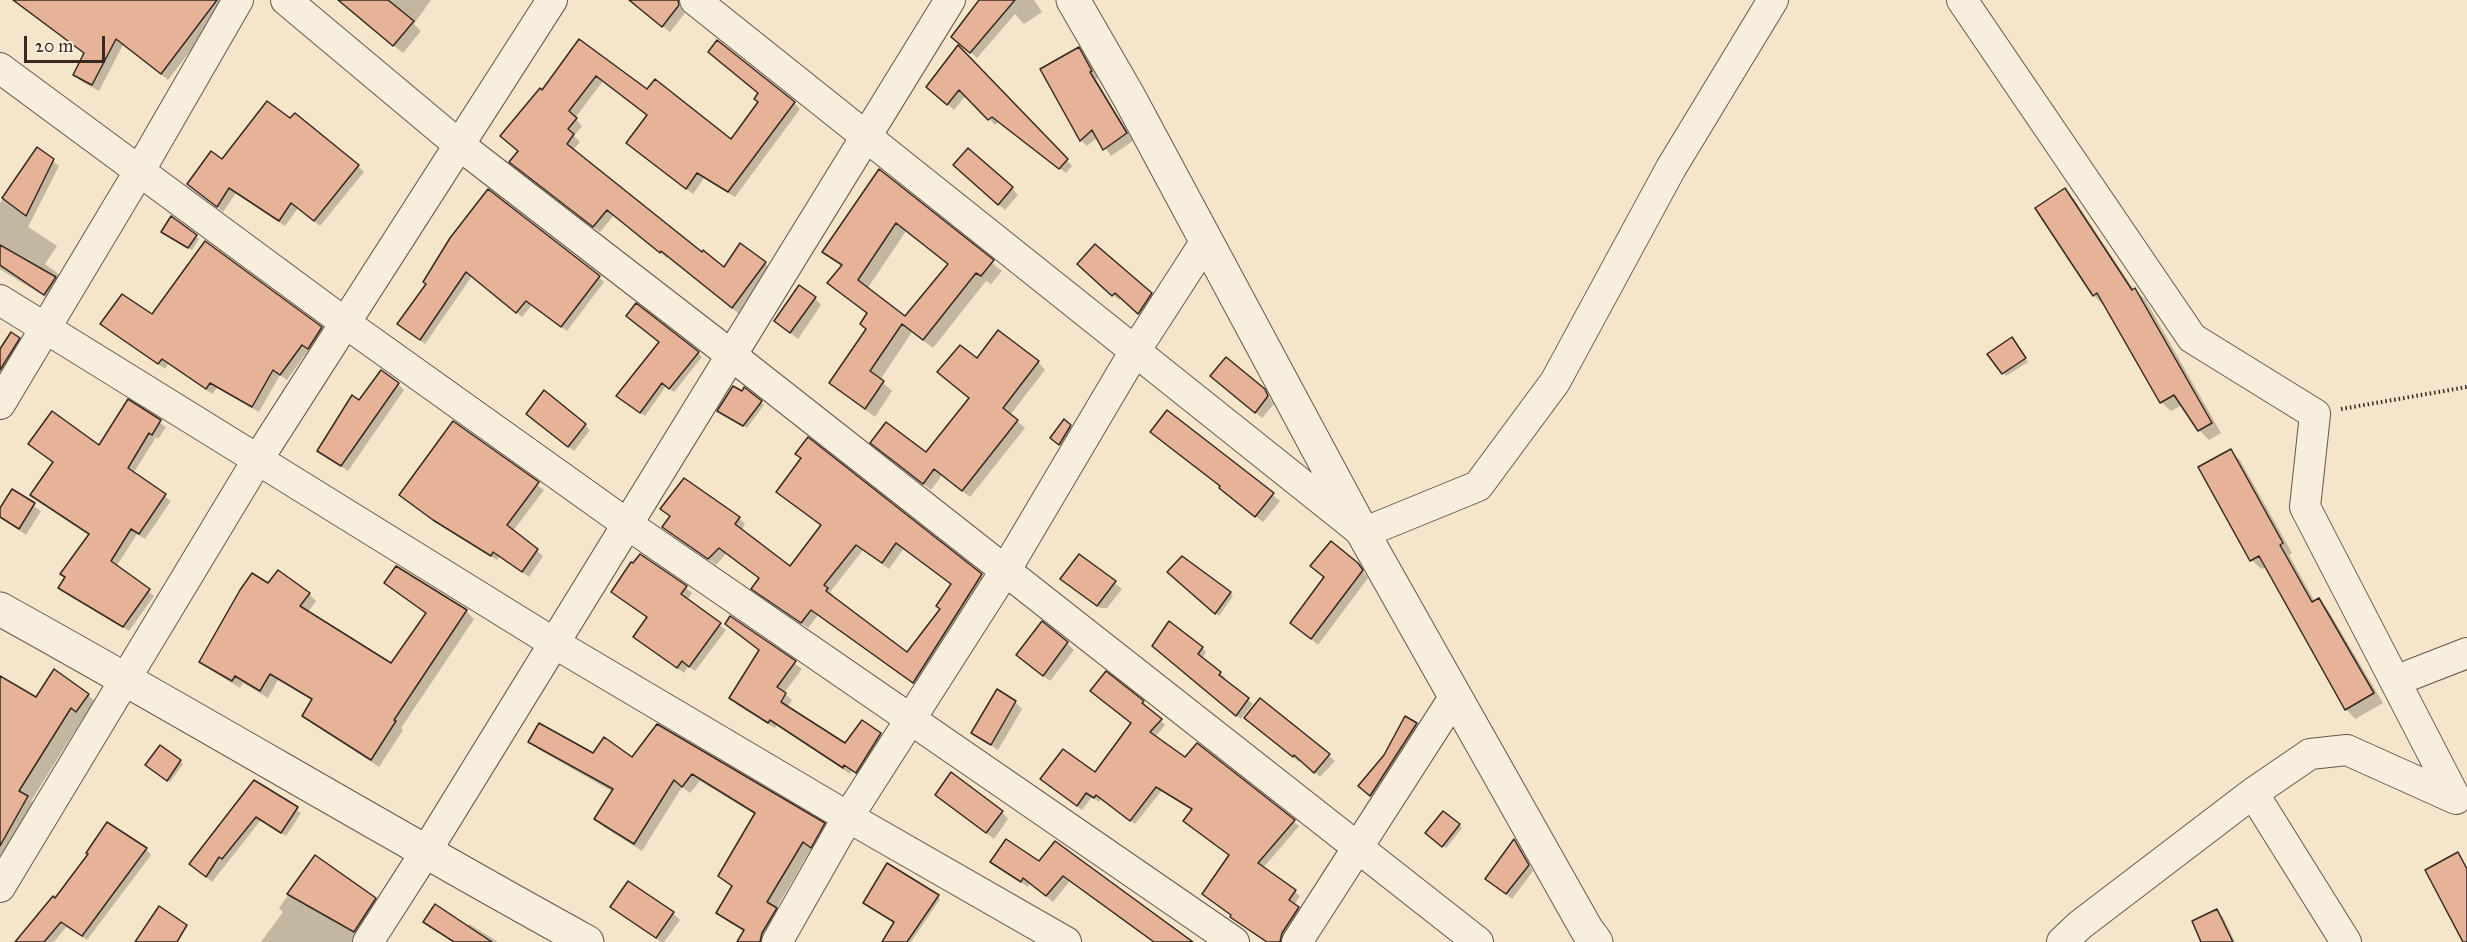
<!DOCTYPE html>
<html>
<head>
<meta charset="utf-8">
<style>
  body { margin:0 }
  #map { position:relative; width:2467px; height:942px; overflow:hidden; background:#f4e5cb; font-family:"IM FELL Great Primer",serif }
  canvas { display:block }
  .scale { position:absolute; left:24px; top:36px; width:81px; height:27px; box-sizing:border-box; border:3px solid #372920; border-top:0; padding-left:8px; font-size:18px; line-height:21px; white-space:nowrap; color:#372920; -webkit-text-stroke:4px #f8eedd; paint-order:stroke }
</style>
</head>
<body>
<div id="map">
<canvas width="2467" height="942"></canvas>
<div class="scale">20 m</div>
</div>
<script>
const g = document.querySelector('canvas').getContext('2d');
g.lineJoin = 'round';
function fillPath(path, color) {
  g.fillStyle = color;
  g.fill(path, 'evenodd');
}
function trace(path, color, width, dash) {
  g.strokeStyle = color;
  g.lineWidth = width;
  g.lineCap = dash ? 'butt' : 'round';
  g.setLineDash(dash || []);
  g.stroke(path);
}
fillPath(new Path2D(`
  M15,0H229L168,80L123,45L99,91L82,82L75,75L85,54Z
  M338,0H431L414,24L421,31L403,53Z
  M647,0H674L685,13L670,32L647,14Z
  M981,0H1034L1042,12L1024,24L1015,14L977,58L960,43Z
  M580,41L647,91L731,141L794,103L800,109L735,197L704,178L693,194L634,149L648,116L603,81L575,118L582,126L574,136L580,142L573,150L702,254L724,269L765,263L771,269L739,314L669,256L667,258L614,215L600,232L517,168L519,152L543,92Z
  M958,47L1072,166L1066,173L999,122L995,125L966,95L954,110L934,92Z
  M1078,49L1085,56L1098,78L1096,79L1133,141L1111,156L1098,137L1087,146L1081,140Z
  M37,149L59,166L28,227L57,246L45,264L64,278L50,300L0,269V203Z
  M358,166L364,172L320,226L298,208L285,226L236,193L223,212L189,184Z
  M879,171L1002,271L991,284L986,281L933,348L912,332L880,380L892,391L875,417L831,383L867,330L868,314L829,283L843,267L824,251ZM906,231L949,265L905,318L867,289Z
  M962,172L1012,188L1018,195L1005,210Z
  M2064,190L2074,199L2134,290L2145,299L2221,433L2209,440L2199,430L2182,405L2171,411L2161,402L2105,303L2103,305L2094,295Z
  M171,218L199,239L192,250L163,232Z
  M451,239L599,277L604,282L567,331L532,305L522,317L472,276L425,344L399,324L428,284Z
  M1084,269L1151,294L1156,300L1144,318L1121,298L1119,300Z
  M815,298L821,305L798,339L776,321Z
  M152,316L321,328L327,334L315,354L309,349L287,380L280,375L259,412L217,388L212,394L168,364L165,369L102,324Z
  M19,339L27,347L0,391V352Z
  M2014,342L2028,362L2006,376L1989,354Z
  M698,353L702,357L674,392L666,386L645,416L622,400Z
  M978,360L1038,362L1045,370L1010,415L1025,428L970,497L942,475L931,490L880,450L926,454L971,399Z
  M1219,382L1264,390L1274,404L1262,418Z
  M398,384L404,390L348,471L319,451L360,402Z
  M128,402L166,427L158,439L156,437L133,474L171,501L145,539L137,534L116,567L154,596L129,631L60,587L90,535L38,500L55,463L30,444L100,448Z
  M761,402L764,405L747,428L722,414Z
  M1167,412L1280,501L1263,522L1227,494Z
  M533,418L585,425L590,430L574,451Z
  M453,423L544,490L513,531L543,556L529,577L500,556L497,560L441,525L407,500Z
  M1070,426L1073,429L1063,447L1055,440Z
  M808,440L988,582L920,689L818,615L808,628L760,595L753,588L760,579L726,554L716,565L664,527L739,518L745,524L741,531L790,568L822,526L778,492L802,458ZM904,548L952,585L941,609L907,654L832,598L834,596L830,592L863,550L889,569Z
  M2230,451L2240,460L2292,553L2289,555L2315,602L2319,600L2328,610L2383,703L2355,719L2346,709L2266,567L2261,569L2252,560Z
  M12,491L41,511L26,535L0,516V511Z
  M641,556L686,588L692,593L687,600L726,630L695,671L688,666L684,673L641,642L648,618L613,592Z
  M1080,556L1122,589L1107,608H1100L1069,585Z
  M1357,564L1368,578L1318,645L1292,623Z
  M1169,572L1230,593L1233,596L1219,616Z
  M386,583L466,611L474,619L401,728L403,730L379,767L312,723L304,715L313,701L278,680L268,698L243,683L240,688L209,669L201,662L269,585L309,594L316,601L308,612L392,665L427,615Z
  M731,618L802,669L784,693L792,700L787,708L845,745L880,734L887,740L863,778L851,771L850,774L777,725L775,728L737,705L731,698L761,651Z
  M1067,643L1074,650L1050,681L1018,655Z
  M1202,648L1206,652L1202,659L1225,677L1223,680L1253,704L1241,719L1158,650Z
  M0,678L36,699L88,695L100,706L88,722L83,718L31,801L39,809L0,874Z
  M1097,696L1143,702L1165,725L1155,737L1186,759L1197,745L1299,826L1263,868L1300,896L1294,905L1303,913L1286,942H1266L1232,917L1230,856L1193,810L1162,790L1135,824L1101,799L1099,802L1092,797L1082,810L1047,784L1095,774L1132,724Z
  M1260,700L1335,761L1320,777L1301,760L1299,762L1251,724Z
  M1015,702L1022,709L998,750L973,733Z
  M1406,718L1421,729L1376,800L1366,791Z
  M657,726L824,824L831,832L819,854L811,849L776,909L783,917L771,942H761L726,920L718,913L733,888L720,876L756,815L700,781L690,793L682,787L642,851L604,827L596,819L613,792L538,749L530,742L593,755L632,759Z
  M160,747L183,764L170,782L150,768Z
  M254,782L301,813L286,836L261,820L212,882L196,868Z
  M943,801L1002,812L1008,819L994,839Z
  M1459,825L1462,828L1446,848L1430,836Z
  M1514,842L1533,871L1512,899L1487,879Z
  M146,849L151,855L87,940L66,927L54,942H27L55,900Z
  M315,857L380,905L358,942H261L283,912L279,908Z
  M992,862L1039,863L1189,942H1154L1070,881L1053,902L1030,883L1028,887Z
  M938,896L940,899L911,942H883Z
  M612,907L673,913L680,920L664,942H661Z
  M2217,911L2223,917L2235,942H2203Z
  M469,924L498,942H460Z`), '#0003');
const building = new Path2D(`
  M13,0H217L161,74L116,39L92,85L73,75L84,53Z
  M338,0H388L414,21L393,46Z
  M629,0H678L679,5L662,27Z
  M979,0H1015L970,53L951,37Z
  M579,39L647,89L655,79L731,139L758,102L754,99L758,93L708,52L717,40L795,102L728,192L697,173L686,189L626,143L647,115L596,76L569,111L577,118L568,129L574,134L567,144L702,252L703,250L724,267L740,243L766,262L732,308L661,251L660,253L607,210L593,227L509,162L518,151L500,136L540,88L542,90Z
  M958,45L1068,159L1059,169L992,117L988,120L959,90L947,105L926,87Z
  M1079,47L1092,71L1090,72L1127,133L1103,150L1092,130L1080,141L1040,69Z
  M267,101L290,118L295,113L359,165L314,221L291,203L279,221L229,188L217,207L187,184L211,151L222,159Z
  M37,147L54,159L26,216L2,198Z
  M968,148L1013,187L998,205L953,165Z
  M879,169L994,260L981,276L976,273L923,340L902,324L870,371L884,381L865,409L829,383L866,329L860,324L867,313L827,283L842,265L822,252ZM896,223L948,264L905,316L858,280Z
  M2065,188L2132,290L2135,288L2212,423L2198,431L2174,395L2160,403L2097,293L2093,296L2035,208Z
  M488,189L600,276L561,327L526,301L516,313L466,272L420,340L397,324L426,284L423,282L450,238Z
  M171,216L197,235L188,248L161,232Z
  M205,241L322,327L308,349L302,345L280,375L273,370L252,407L210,383L206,389L162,359L158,364L100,324L122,294L152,314Z
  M1095,244L1152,293L1138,314L1115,293L1112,296L1077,264Z
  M0,245L56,277L44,295L0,265Z
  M799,285L816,297L790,333L774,321Z
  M636,303L699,352L669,389L662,383L640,413L616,396L659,342L626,316Z
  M998,330L1039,361L1003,408L1018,420L962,491L934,469L923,484L870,443L886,422L926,452L969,398L937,372L960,345L977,358Z
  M11,332L20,338L0,370V349Z
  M2012,337L2026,358L2002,374L1987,354Z
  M1226,357L1265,389L1268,396L1255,413L1210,376Z
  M381,370L399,383L341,466L317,451L352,395L359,400Z
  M733,386L742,391L744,387L762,401L743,426L717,411Z
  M544,390L586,424L568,447L526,414Z
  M128,399L161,420L152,435L149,433L128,468L166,494L139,534L131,529L111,561L150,589L123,627L58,588L65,577L60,574L89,534L30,495L53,462L28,444L52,411L99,445Z
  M1167,410L1274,493L1255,517L1219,488L1220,486L1150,432Z
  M1064,419L1071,425L1059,445L1050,438Z
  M453,421L539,482L507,525L538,549L522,572L493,552L491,556L433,520L399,495Z
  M808,437L982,574L913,683L811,610L801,623L751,589L759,578L719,548L708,559L662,527L670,516L660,509L684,478L740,517L735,524L790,566L821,525L776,492L801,458L795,454ZM896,543L951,584L936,606L940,609L907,652L826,591L828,588L824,585L856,545L882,563Z
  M2231,449L2283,543L2280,545L2312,602L2319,598L2374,693L2345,710L2259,556L2250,561L2198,467Z
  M12,489L35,503L19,529L0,517V508Z
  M1331,541L1358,563L1363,570L1311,639L1290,623L1324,577L1310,566Z
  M640,554L687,586L681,594L721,623L689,667L682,661L677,668L633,637L647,617L611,592L631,562L633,563Z
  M1079,554L1116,581L1097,606L1060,579Z
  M1182,556L1231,592L1215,614L1167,572Z
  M396,566L467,610L394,720L396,721L371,760L302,716L312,699L270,674L260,691L235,676L232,681L199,662L240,590L252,573L268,583L278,570L310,593L300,606L391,663L426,613L384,583Z
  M730,616L796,661L777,687L786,693L781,702L845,743L862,720L881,733L856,773L844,765L843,768L770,720L768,723L729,698L759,650L725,624Z
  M1042,621L1068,642L1043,676L1016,655Z
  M1169,621L1203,647L1198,654L1221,672L1219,675L1249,698L1236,716L1152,646Z
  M54,669L89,694L76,712L71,708L19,791L28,796L0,846V676L36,697Z
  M1106,671L1144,701L1142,703L1162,719L1150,732L1185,757L1197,743L1295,820L1258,863L1296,890L1289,900L1299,907L1282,933L1280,942H1267L1230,917L1231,915L1202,894L1229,855L1183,821L1192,809L1156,787L1130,821L1096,795L1094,798L1086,793L1077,806L1040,779L1063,749L1095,772L1131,723L1090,691Z
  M997,689L1016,701L991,745L971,733Z
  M1260,698L1330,754L1314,773L1294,755L1293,757L1244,718Z
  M1405,716L1417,723L1370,796L1358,786L1384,755Z
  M539,723L593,753L604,737L632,757L657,724L825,823L811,848L803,842L767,902L777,908L762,933L760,942H737L744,930L716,913L732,886L718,876L755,813L692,774L682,787L674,780L634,844L594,819L613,789L528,742Z
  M160,745L181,760L167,781L145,765Z
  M951,772L1003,811L986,833L935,795Z
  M254,780L298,807L281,833L256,817L222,859L219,857L206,877L189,864Z
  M1443,811L1460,824L1442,847L1425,833Z
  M107,822L147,848L82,936L61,922L44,942H15L53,896L55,898L88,854L86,853Z
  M1006,839L1039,861L1055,841L1193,942H1154L1063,876L1046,896L1023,878L1021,882L990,862Z
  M1514,839L1529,865L1506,894L1485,879Z
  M2458,852L2467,869V942H2463L2425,870Z
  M315,855L376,898L354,932L287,894Z
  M887,863L939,895L907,942H882L894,922L863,903Z
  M628,881L674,912L656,938L610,907Z
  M435,904L492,942H454L423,922Z
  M159,906L187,925L177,942H135Z
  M2217,909L2233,942H2201L2192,921Z`);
fillPath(building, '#e6b399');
trace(building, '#372920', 1.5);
const minor = new Path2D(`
  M286,0L458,144L731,355L1478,942
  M695,0L1363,533L1478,486L1555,382L1671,168L1773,0
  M1962,0L2192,338L2315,414L2305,507L2456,799L2347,750L2310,754L2253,793L2080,925L2062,942
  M0,68L344,322L627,524L1234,942
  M0,300L554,643L848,817L1066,942
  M0,404L140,170L238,0
  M2395,681L2467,653
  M2253,793L2346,942
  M0,887L258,459L552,0
  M368,942L425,853L950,0
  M777,942L848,817L1005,571L1135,351L1206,241
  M1297,942L1455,696`);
const tertiary = new Path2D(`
  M1073,0L1129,97L1363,533L1587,930L1596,942
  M0,609C197,718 390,834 587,942`);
trace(minor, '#66584b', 32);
trace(tertiary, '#66584b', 35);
trace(new Path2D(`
  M2341,409L2467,387`), '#372920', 4, [1.5, 3]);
trace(minor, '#f8eedd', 30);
trace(tertiary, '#f8eedd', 33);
</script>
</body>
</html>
